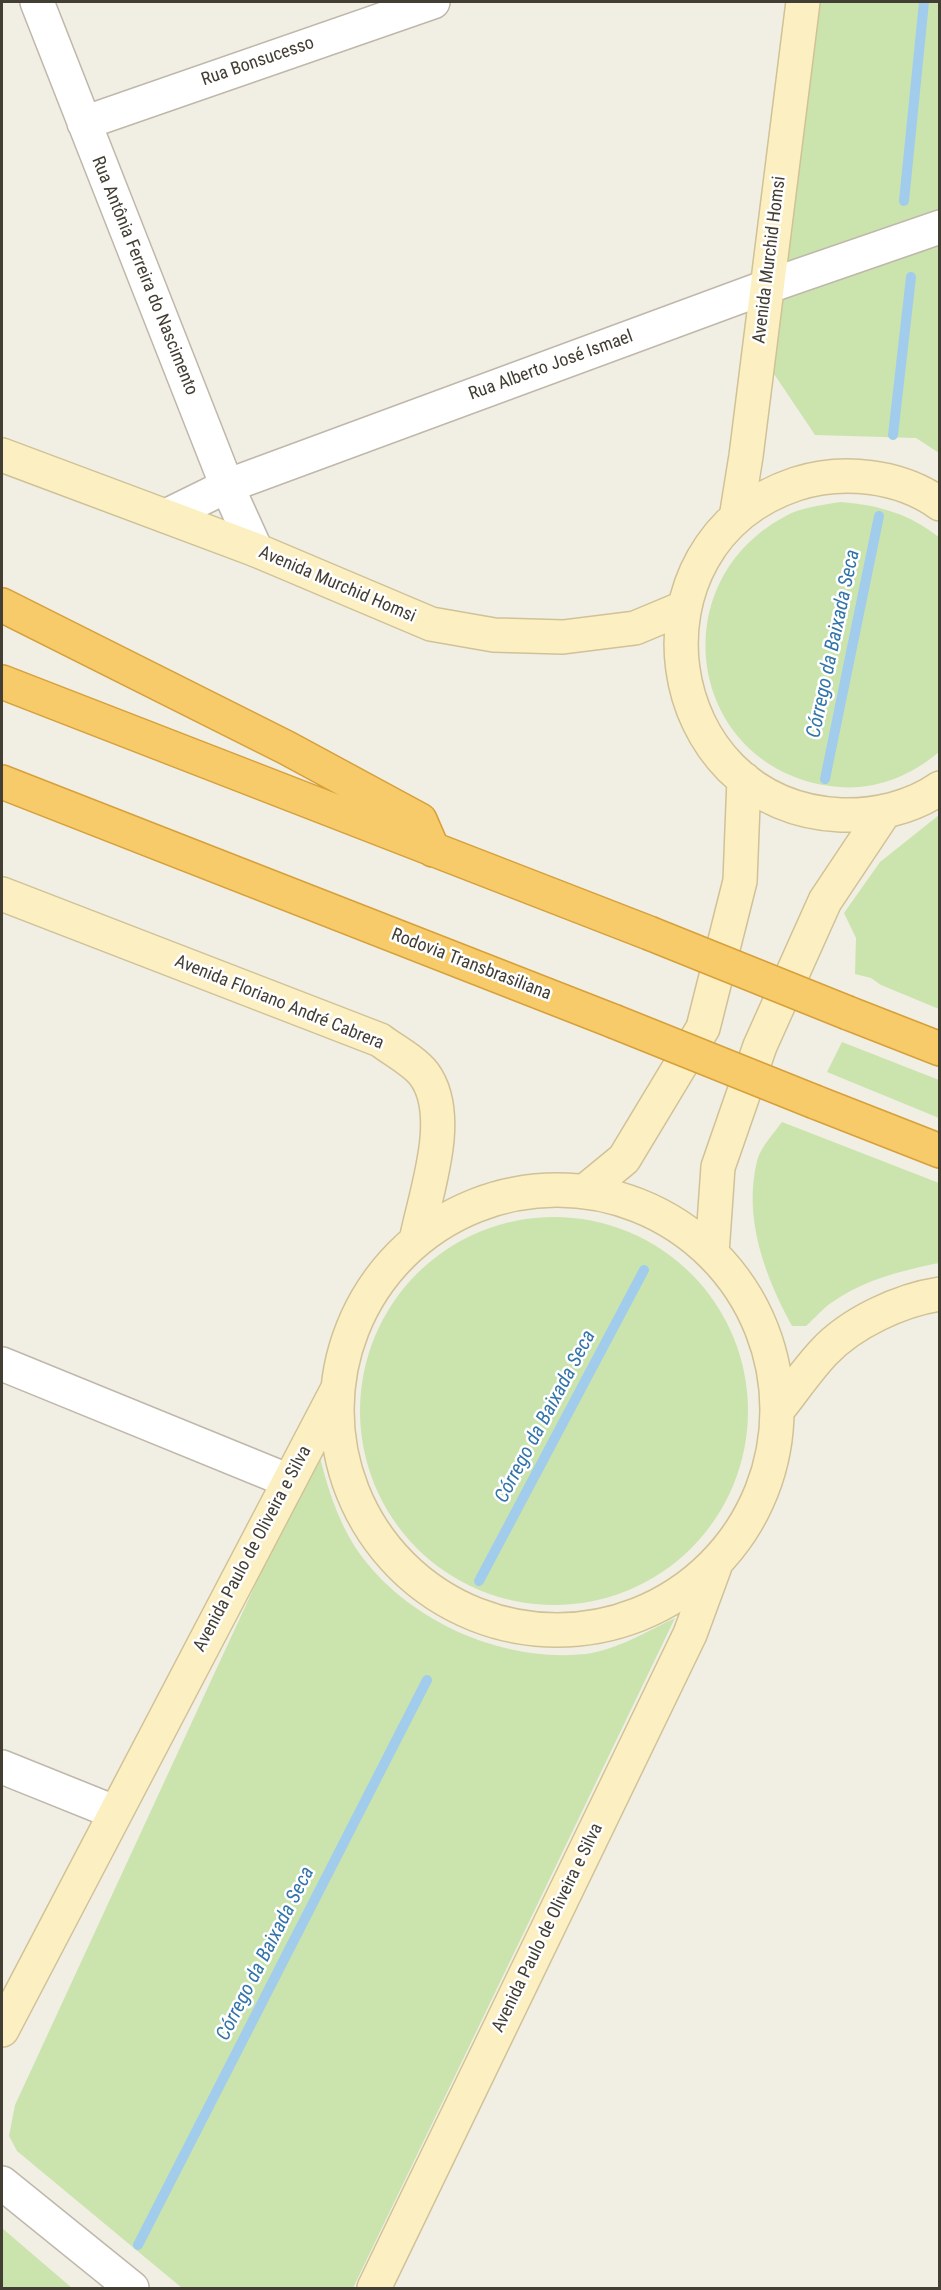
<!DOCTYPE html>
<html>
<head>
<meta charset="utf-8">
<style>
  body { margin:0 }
  #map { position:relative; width:941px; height:2290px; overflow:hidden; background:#f1eee4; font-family:"Roboto Condensed",sans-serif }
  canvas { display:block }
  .frame { position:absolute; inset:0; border:3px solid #433e34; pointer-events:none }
</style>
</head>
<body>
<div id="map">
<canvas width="941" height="2290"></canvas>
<div class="frame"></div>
</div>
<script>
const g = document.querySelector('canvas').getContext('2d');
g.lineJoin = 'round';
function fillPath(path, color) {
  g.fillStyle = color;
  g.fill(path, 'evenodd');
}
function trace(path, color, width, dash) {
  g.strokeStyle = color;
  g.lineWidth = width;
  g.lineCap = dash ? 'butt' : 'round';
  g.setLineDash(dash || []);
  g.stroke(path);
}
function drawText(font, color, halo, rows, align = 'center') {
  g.font = font + ' "Roboto Condensed",sans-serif';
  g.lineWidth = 5;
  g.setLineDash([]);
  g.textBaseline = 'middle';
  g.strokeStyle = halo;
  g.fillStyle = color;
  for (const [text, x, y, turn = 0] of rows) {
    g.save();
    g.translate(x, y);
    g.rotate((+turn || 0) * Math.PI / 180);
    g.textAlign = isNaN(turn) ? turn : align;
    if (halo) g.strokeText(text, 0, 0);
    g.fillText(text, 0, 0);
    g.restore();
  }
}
fillPath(new Path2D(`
  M817,2H939V213L775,272Z
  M939,243V453L916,438L815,435L762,356L768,303Z
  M841,502C879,505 910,514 940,538L939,752C908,778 871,792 830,786C689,766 660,584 784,517C801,507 822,505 841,502Z
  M939,815V1009L881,985L871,978L855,974L856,938L844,913L880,862Z
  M842,1042L939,1080V1118L827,1072Z
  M782,1122L939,1183V1263C904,1270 864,1280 834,1301C824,1307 815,1318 806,1326H792C765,1276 743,1219 757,1161C760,1148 774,1133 782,1122Z
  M360 1411a194 194 0 1 1 388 0a194 194 0 1 1-388 0Z
  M318,1449C326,1483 336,1517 355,1547C403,1619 500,1663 586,1654C616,1650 648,1631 675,1618L353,2288H182L17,2151L9,2136L15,2105Z
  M2,2228L72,2288H2Z`), '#cbe4ae');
trace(new Path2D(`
  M904,201L924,2
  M893,435L911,277
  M825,779L879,516
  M479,1581L644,1270
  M138,2245L427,1680`), '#a2ccec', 10);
const street = new Path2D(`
  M37,2L227,486L256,550
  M84,123L433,2
  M166,516L227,486L766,287L940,227
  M2,1364L289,1481
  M2,1767L114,1812
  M2,2183L132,2288`);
const secondary = new Path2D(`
  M2,455L256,550L431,624L494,635L563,637L635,628L683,608
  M940,504C900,475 842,469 796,484C620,543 655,806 841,815C874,816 912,808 940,788
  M736,518L746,456L803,2
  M2,894L380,1040C393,1050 414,1061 424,1074C455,1116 425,1194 416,1241
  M337 1410a220 220 0 1 1 440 0a220 220 0 1 1-440 0Z
  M585,1191L624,1159L703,1028L740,881L744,779
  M712,1253L718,1167L760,1046L825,901L885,811
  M777,1411C793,1391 807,1370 824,1352C851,1323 900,1300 940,1294
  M2,2030L336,1392
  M374,2288L690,1634L715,1566`);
const highway = new Path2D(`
  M2,605L287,748L420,820L433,850
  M2,682L649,933
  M2,782L613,1021
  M848,1013L940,1049
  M815,1102L940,1151`);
trace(street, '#bfb8aa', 36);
trace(secondary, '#d0c296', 36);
trace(highway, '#d6a03a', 36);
trace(street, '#fff', 33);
trace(secondary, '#fcf0c3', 33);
trace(highway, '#f7cb69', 33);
const highwayBridge = new Path2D(`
  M649,933L848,1013
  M613,1021L815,1102`);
trace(highwayBridge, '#d6a03a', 36, []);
trace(highwayBridge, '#f7cb69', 33);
drawText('18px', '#433e34', '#fff', [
  ["Rua Bonsucesso",258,62,-19],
  ["Avenida Murchid Homsi",770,260,-83],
  ["Rua Antônia Ferreira do Nascimento",144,276,68],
  ["Rua Alberto José Ismael",551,366,-20],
  ["Avenida Murchid Homsi",337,585,23],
  ["Rodovia Transbrasiliana",471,965,21],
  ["Avenida Floriano André Cabrera",279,1003,22],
  ["Avenida Paulo de Oliveira e Silva",253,1549,-62],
  ["Avenida Paulo de Oliveira e Silva",548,1928,-64]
]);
drawText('italic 20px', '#3375aa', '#fff', [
  ["Córrego da Baixada Seca",834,644,-78],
  ["Córrego da Baixada Seca",546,1417,-62],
  ["Córrego da Baixada Seca",266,1954,-63]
]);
</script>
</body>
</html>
